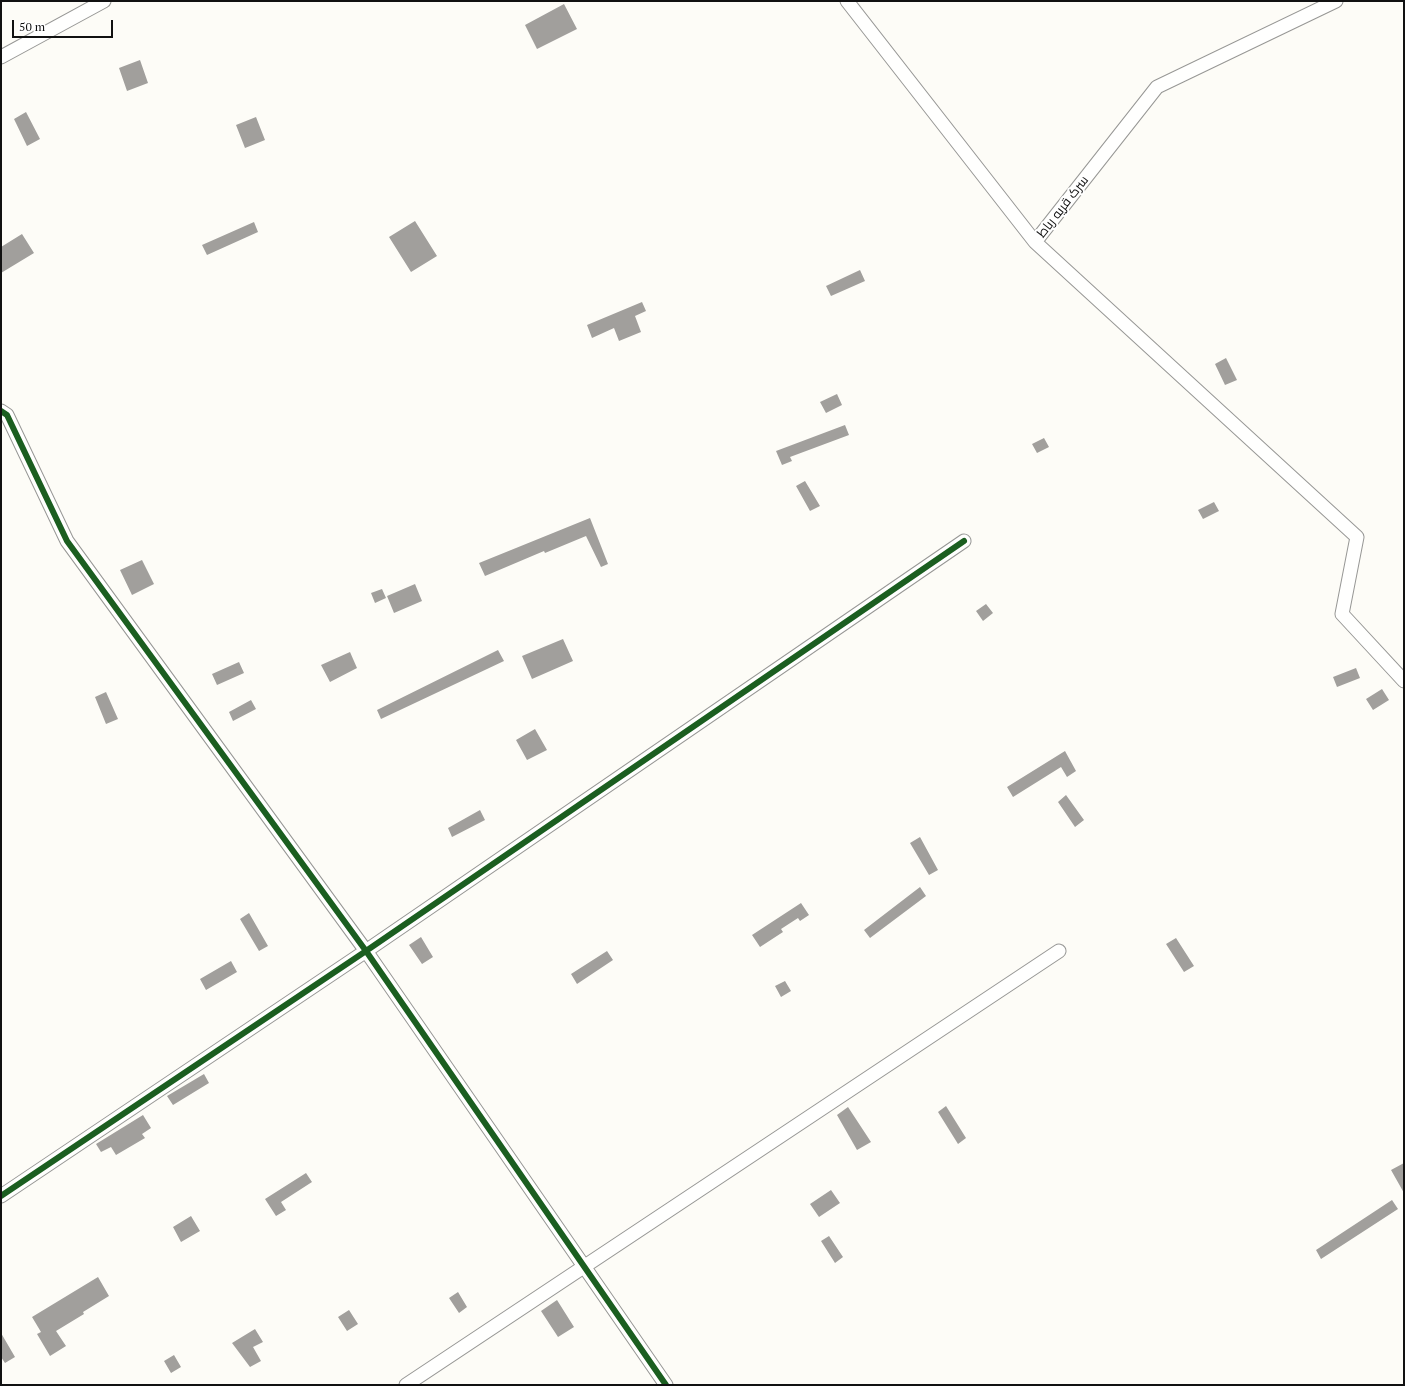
<!DOCTYPE html>
<html>
<head>
<meta charset="utf-8">
<style>
  body { margin:0 }
  #map { position:relative; width:1405px; height:1386px; overflow:hidden; background:#fdfcf7; font-family:"PT Serif",serif }
  canvas { display:block }
  .frame { position:absolute; inset:0; border:2px solid #111; pointer-events:none }
  .scale { position:absolute; left:12px; top:20px; width:101px; height:18px; box-sizing:border-box; border:2px solid #111; border-top:0; padding-left:5px; font-size:12px; line-height:14px; white-space:nowrap; color:#111; -webkit-text-stroke:3px #fff; paint-order:stroke }
</style>
</head>
<body>
<div id="map">
<canvas width="1405" height="1386"></canvas>
<div class="frame"></div>
<div class="scale">50 m</div>
</div>
<script>
const g = document.querySelector('canvas').getContext('2d');
g.lineJoin = 'round';
function fillPath(path, color) {
  g.fillStyle = color;
  g.fill(path, 'evenodd');
}
function trace(path, color, width, dash) {
  g.strokeStyle = color;
  g.lineWidth = width;
  g.lineCap = dash ? 'butt' : 'round';
  g.setLineDash(dash || []);
  g.stroke(path);
}
function drawText(font, color, halo, rows, align = 'center') {
  g.font = font + ' "PT Serif",Cairo,serif';
  g.lineWidth = 4;
  g.setLineDash([]);
  g.textBaseline = 'middle';
  g.strokeStyle = halo;
  g.fillStyle = color;
  for (const [text, x, y, turn = 0] of rows) {
    g.save();
    g.translate(x, y);
    g.rotate((+turn || 0) * Math.PI / 180);
    g.textAlign = isNaN(turn) ? turn : align;
    if (halo) g.strokeText(text, 0, 0);
    g.fillText(text, 0, 0);
    g.restore();
  }
}
fillPath(new Path2D(`
  M564,4L577,29L537,49L525,25Z
  M140,60L148,83L127,91L119,68Z
  M26,112L40,139L27,146L14,119Z
  M256,117L265,140L245,148L236,125Z
  M415,221L437,256L411,272L389,237Z
  M254,222L258,232L207,255L202,245Z
  M22,234L34,253L1,273V247Z
  M860,270L865,281L831,296L826,286Z
  M642,302L646,311L635,316L641,332L619,341L614,328L592,338L587,325Z
  M1226,358L1237,380L1225,385L1215,364Z
  M837,394L842,405L826,413L820,402Z
  M845,425L849,435L790,457L792,461L782,465L776,451Z
  M1044,438L1049,447L1037,453L1032,444Z
  M805,481L820,506L810,511L796,486Z
  M1214,502L1219,511L1203,519L1198,510Z
  M590,518L608,564L601,567L586,536L545,553L544,551L485,576L479,563Z
  M142,560L154,584L132,595L120,570Z
  M415,584L422,601L394,613L387,596Z
  M382,589L386,598L375,603L371,593Z
  M986,604L993,613L983,621L976,611Z
  M563,639L573,661L532,679L522,656Z
  M498,650L504,661L381,719L377,710Z
  M350,652L357,668L330,682L321,665Z
  M239,662L244,673L217,685L212,674Z
  M1356,668L1360,678L1337,687L1333,677Z
  M1382,689L1389,700L1373,710L1366,699Z
  M106,692L118,719L106,724L95,697Z
  M251,700L256,709L233,721L229,712Z
  M535,729L547,750L527,760L516,740Z
  M1065,751L1076,771L1067,777L1061,767L1013,797L1007,787Z
  M1066,795L1084,820L1075,827L1058,802Z
  M480,810L485,820L452,837L448,828Z
  M920,837L938,870L929,875L910,843Z
  M920,887L926,896L870,938L864,930Z
  M801,903L809,915L800,921L798,918L781,929L783,932L760,947L752,935Z
  M249,913L268,946L259,951L240,919Z
  M421,937L433,957L422,964L409,945Z
  M1176,938L1194,966L1184,972L1166,944Z
  M607,951L613,960L577,984L571,974Z
  M231,961L237,972L206,990L200,979Z
  M785,981L791,991L781,997L775,986Z
  M204,1074L209,1083L173,1105L167,1096Z
  M946,1106L966,1138L958,1144L938,1112Z
  M848,1107L871,1142L857,1150L837,1115Z
  M143,1115L151,1128L142,1134L145,1138L116,1155L111,1147L101,1152L96,1144Z
  M1404,1163V1193L1391,1170Z
  M306,1173L312,1182L281,1202L286,1210L276,1216L265,1199Z
  M831,1190L840,1203L819,1217L810,1204Z
  M1392,1200L1398,1209L1321,1259L1316,1250Z
  M191,1216L200,1231L181,1242L173,1227Z
  M829,1236L843,1257L835,1263L821,1241Z
  M98,1277L109,1296L83,1312L84,1314L56,1331L66,1346L50,1356L37,1334L41,1332L32,1317Z
  M458,1292L467,1307L459,1313L449,1298Z
  M557,1300L574,1327L558,1337L541,1311Z
  M349,1310L358,1324L347,1331L338,1317Z
  M255,1329L263,1342L253,1347L261,1361L250,1367L232,1343Z
  M1,1333L15,1357L5,1363L1,1357Z
  M174,1355L181,1367L171,1373L164,1361Z`), '#a19f9c');
const minor = new Path2D(`
  M847,1L1035,242L1157,87L1336,1
  M1,57L104,1
  M1035,242L1357,537L1342,614L1404,681
  M1,411L7,415L67,541L366,951L666,1385
  M1,1196L366,951L964,541
  M406,1385L1059,951`);
trace(minor, '#979795', 15);
trace(minor, '#fffffe', 13);
trace(new Path2D(`
  M1,411L7,415L67,541L366,951L666,1385
  M1,1196L366,951L964,541`), '#1b5e20', 6);
drawText('13px', '#111', '#fff', [
  ["سرک قریه رباط",1063,207,-52]
]);
</script>
</body>
</html>
